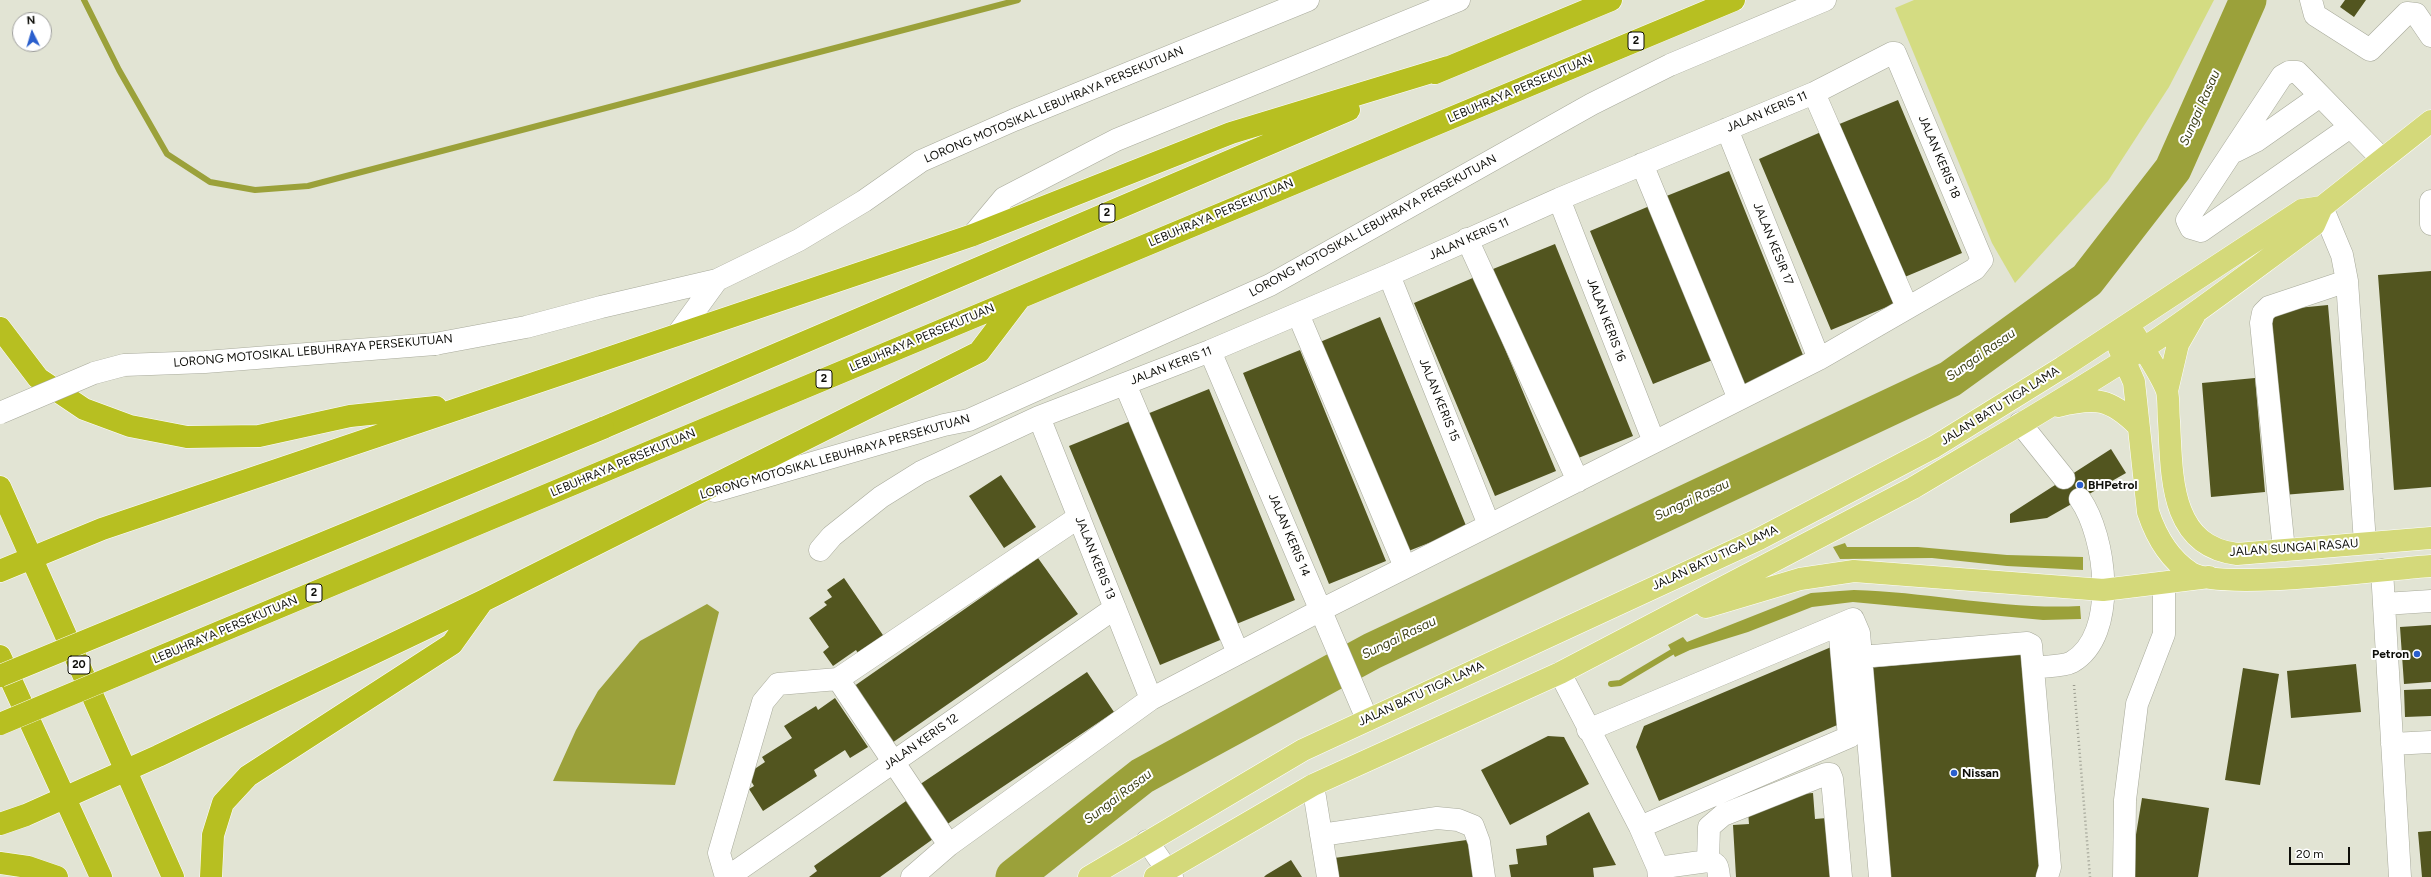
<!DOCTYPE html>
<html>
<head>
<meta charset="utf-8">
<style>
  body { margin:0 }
  #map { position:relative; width:2431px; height:877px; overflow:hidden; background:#e2e4d4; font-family:Figtree,sans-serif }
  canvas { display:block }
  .north { position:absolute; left:12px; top:12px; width:40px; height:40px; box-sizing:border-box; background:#fff; border:1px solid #9f9f9d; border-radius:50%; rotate:355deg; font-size:11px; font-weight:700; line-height:16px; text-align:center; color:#0e0e09 }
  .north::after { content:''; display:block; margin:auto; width:14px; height:18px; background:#2a5fcd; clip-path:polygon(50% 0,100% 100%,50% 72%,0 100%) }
  .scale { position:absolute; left:2289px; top:847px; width:61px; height:18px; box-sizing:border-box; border:2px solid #0e0e09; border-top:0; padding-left:5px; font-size:12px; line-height:14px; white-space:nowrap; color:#0e0e09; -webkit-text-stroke:3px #fff; paint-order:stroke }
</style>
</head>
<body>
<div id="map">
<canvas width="2431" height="877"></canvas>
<div class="north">N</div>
<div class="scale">20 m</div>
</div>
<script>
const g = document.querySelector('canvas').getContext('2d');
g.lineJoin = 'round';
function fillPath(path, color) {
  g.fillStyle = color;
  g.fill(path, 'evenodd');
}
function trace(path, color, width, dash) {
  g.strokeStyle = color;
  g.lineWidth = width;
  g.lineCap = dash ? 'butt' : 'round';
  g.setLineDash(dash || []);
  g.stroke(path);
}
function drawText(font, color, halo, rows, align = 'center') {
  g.font = font + ' Figtree,sans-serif';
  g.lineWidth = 4;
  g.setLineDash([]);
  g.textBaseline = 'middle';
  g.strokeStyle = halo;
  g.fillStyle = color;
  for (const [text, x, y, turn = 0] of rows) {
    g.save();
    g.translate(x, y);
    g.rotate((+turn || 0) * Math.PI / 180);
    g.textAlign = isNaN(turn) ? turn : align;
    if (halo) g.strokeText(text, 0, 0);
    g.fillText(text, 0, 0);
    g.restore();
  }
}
fillPath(new Path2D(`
  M1914,0H2214L2169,87L2108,181L2015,283L1992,243L1895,8Z`), '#d4dc82');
fillPath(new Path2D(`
  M1845,543L1847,547H1918L2007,555L2083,557V570L2007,566L1932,558L1840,559L1833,547Z
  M1854,590C1930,592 2004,610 2080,606L2081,619L2043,620L1853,602L1812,607L1748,632L1690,650L1675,657L1668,645L1683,637L1687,642L1811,593Z
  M707,604L719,612L675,785L553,781L576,730L598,691L640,641Z`), '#9ba13a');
trace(new Path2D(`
  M84,0L119,70L167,154L210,182L255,190L308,186L1018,0
  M1611,684L1620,683L1672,652`), '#9ba13a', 6);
trace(new Path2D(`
  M1014,877L1142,776L1372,651L1950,379L2087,280L2173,169L2248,0`), '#9ba13a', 37);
fillPath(new Path2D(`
  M2345,0H2366L2354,17L2340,7Z
  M1898,100L1962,253L1900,279L1837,125Z
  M1821,132L1894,304L1831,330L1759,159Z
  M1729,171L1807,365L1742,391L1664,197Z
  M1652,205L1715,359L1653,384L1590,231Z
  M1555,244L1633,436L1571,461L1493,269Z
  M2431,271V487L2394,490L2378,275Z
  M1475,277L1556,471L1495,496L1414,303Z
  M2328,305L2344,490L2283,495L2267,311Z
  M1380,317L1467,528L1406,552L1320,342Z
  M1300,350L1386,561L1329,584L1243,373Z
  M2255,378L2265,492L2211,497L2202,383Z
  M1209,389L1295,600L1234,625L1147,414Z
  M1133,420L1225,638L1160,665L1069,446Z
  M2111,449L2126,473L2047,518L2010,523V514Z
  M1001,475L1036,527L1004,548L969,496Z
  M1038,558L1078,614L889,745L850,689Z
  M844,578L887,641L861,658L856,650L833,666L823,652L829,647L809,618L827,605L824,602L832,597L827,590Z
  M2431,625V682L2404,684L2400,627Z
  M1836,645L1842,723L1659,801L1636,747L1644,726Z
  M2021,654L2041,877H1887L1867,668Z
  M2356,664L2361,712L2291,718L2287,671Z
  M2243,668L2279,674L2260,785L2225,780Z
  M1087,672L1114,712L943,827L916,787Z
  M2431,689V716L2405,717L2404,690Z
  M835,698L868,747L850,758L845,750L814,770L817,776L763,811L749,789L754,786L747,774L765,762L762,757L792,738L784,726L816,706L818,710Z
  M1548,736L1564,737L1589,784L1510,825L1481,770Z
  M1813,793L1815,819L1827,818L1831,877H1736L1733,825L1749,824L1747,798Z
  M2142,798L2209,808L2198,877H2129Z
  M906,801L933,839L880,877H809L817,871L814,866Z
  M1589,812L1616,865L1593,868L1594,877H1511L1509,865L1518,864L1516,849L1547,845L1546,836Z
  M2431,831V877H2422L2418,832Z
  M1474,839L1480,877H1337L1334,858Z
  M1291,860L1302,877H1264L1266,875Z`), '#52551f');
const minor = new Path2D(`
  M2311,0L2315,15L2370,50L2407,13L2416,14L2431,36
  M1814,93L1907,307
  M2350,127L2201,231L2191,228L2187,220L2282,76L2289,72H2297L2304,79L2382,159
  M1727,129L1819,359
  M2236,151L2256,141L2320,96
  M1642,164L1739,399
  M1559,199L1654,442
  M2431,201V224
  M2322,207L2342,255L2347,281L2365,543
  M973,235L1004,198L1116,140L1459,0
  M1467,239L1578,481
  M1389,275L1489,525
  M1298,314L1405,567
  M677,335L717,280
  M435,344L526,327L601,307L717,280L799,240L864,201L921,161L1014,120L1308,0
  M1210,351L1367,719
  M1125,384L1238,653
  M1039,417L1151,699
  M2020,423L2064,478
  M715,491L944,425L969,420L1270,285L1592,104L1670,65L1825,0
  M820,550L832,536L881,497L921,472L1039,417L1210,351L1389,275L1559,199L1814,93L1892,53H1895L1982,260L1975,269L1819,359L1321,610L1151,699L949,845L912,877
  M2284,550L2261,323L2263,313L2269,307L2347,281
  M2382,570L2400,877
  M2384,604L2431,601
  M1861,657L2027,643L2031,645L2050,867L2047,877
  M2033,668C2044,666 2063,667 2072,662C2119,635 2106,536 2080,499
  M1560,673L1640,827L1658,868L1659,877
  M838,679L949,845
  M1588,730L1853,619L1859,633L1880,877
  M2392,744L2431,742
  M1313,785L1328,877
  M1640,827L1849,737L1839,625
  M1321,835L1437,818L1458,820L1473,826L1479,842L1484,877
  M1147,841L1172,877
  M1708,861L1709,827L1723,815L1826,774H1830L1832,779L1841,877
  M1658,868L1708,861C1718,863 1718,867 1719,877
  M726,877L719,853L763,702L778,684L838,679L1079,517
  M728,877L1115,608
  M2124,877L2125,800L2137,704L2164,634V583`);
const major = new Path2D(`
  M2135,335C2144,350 2162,376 2167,391C2169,400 2168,412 2169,421C2172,475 2169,546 2237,554L2431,538
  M2119,348L2134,382L2148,512C2156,536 2169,559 2191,573C2223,591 2386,569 2431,566
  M2167,391L2178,344L2194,316
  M2058,406C2096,397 2110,398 2138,426
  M1706,607L1800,579L1854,571L2103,590L2209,577
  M1089,877L1303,750L1759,539L1934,447L2063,367L2302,210L2322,207
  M1155,877L1313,785L1560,673L1913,488C1995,439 2079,391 2159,338C2212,302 2262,263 2314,225L2322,207L2431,121`);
const highway = new Path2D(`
  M1435,73L1611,0
  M0,328L38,378L84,409L130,426L187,437L259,436L350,416L436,407
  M603,428L1349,110
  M628,461L1734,0
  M0,487L173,877
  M0,571L102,529L973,235L1231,133L1448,67
  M0,656L101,877
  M0,824L26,815L158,756L483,601L979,352L1020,298
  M0,863L28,867L57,877
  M211,877L213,835L223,803L248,776L452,644L482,602`);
trace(minor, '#a8aa9b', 23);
trace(major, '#fff', 23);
trace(highway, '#fff', 23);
trace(new Path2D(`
  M2074,685L2090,877`), '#9a9b8f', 2.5, [1, 3]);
trace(minor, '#fff', 22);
trace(major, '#d4d97a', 22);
trace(highway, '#b7bf21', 22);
const minorBridge = new Path2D(`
  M0,413L94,373L124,365L205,362L435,344`);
const highwayBridge = new Path2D(`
  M0,676L603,428
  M0,724L628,461`);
trace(minorBridge, '#a8aa9b', 23, []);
trace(highwayBridge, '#fff', 23, []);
trace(minorBridge, '#fff', 22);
trace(highwayBridge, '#b7bf21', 22);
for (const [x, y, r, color] of [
  [2080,485,4,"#2a5fcd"],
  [2417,654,4,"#2a5fcd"],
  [1954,773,4,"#2a5fcd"]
]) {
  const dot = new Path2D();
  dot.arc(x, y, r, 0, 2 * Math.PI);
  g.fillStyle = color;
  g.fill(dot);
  trace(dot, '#fff', 1.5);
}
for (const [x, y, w] of [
  [1636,41,16],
  [1107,213,16],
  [824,379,16],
  [314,593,16],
  [79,665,22]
]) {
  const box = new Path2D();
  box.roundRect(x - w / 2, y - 9, w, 18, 3);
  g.fillStyle = '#fff';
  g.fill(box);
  trace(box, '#0e0e09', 1);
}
drawText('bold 11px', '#0e0e09', null, [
  ["2",1636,41],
  ["2",1107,213],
  ["2",824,379],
  ["2",314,593],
  ["20",79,665]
]);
drawText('12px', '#0e0e09', '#fff', [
  ["LEBUHRAYA PERSEKUTUAN",1520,89,-23],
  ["LORONG MOTOSIKAL LEBUHRAYA PERSEKUTUAN",1054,105,-23],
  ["JALAN KERIS 11",1767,112,-23],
  ["JALAN KERIS 18",1939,157,67],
  ["LEBUHRAYA PERSEKUTUAN",1221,213,-23],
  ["LORONG MOTOSIKAL LEBUHRAYA PERSEKUTUAN",1373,226,-29],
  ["JALAN KERIS 11",1469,239,-24],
  ["JALAN KESIR 17",1773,244,68],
  ["JALAN KERIS 16",1606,320,69],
  ["LEBUHRAYA PERSEKUTUAN",922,338,-23],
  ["LORONG MOTOSIKAL LEBUHRAYA PERSEKUTUAN",313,351,-5],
  ["JALAN KERIS 11",1171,366,-21],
  ["JALAN KERIS 15",1439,400,68],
  ["JALAN BATU TIGA LAMA",2000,406,-32],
  ["LORONG MOTOSIKAL LEBUHRAYA PERSEKUTUAN",835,457,-16],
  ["LEBUHRAYA PERSEKUTUAN",623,463,-23],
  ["JALAN KERIS 14",1289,535,67],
  ["JALAN SUNGAI RASAU",2294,548,-4],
  ["JALAN KERIS 13",1095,558,68],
  ["JALAN BATU TIGA LAMA",1715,558,-25],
  ["LEBUHRAYA PERSEKUTUAN",225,630,-23],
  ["JALAN BATU TIGA LAMA",1421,694,-25],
  ["JALAN KERIS 12",921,742,-35]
]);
drawText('bold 12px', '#0e0e09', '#fff', [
  ["BHPetrol",2088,485],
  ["Petron",2409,654,"right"],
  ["Nissan",1962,773]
], 'left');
drawText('italic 13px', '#3e4117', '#fff', [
  ["Sungai Rasau",2200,108,-66],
  ["Sungai Rasau",1981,355,-35],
  ["Sungai Rasau",1692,500,-25],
  ["Sungai Rasau",1399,638,-26],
  ["Sungai Rasau",1118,797,-37]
]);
</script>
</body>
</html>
